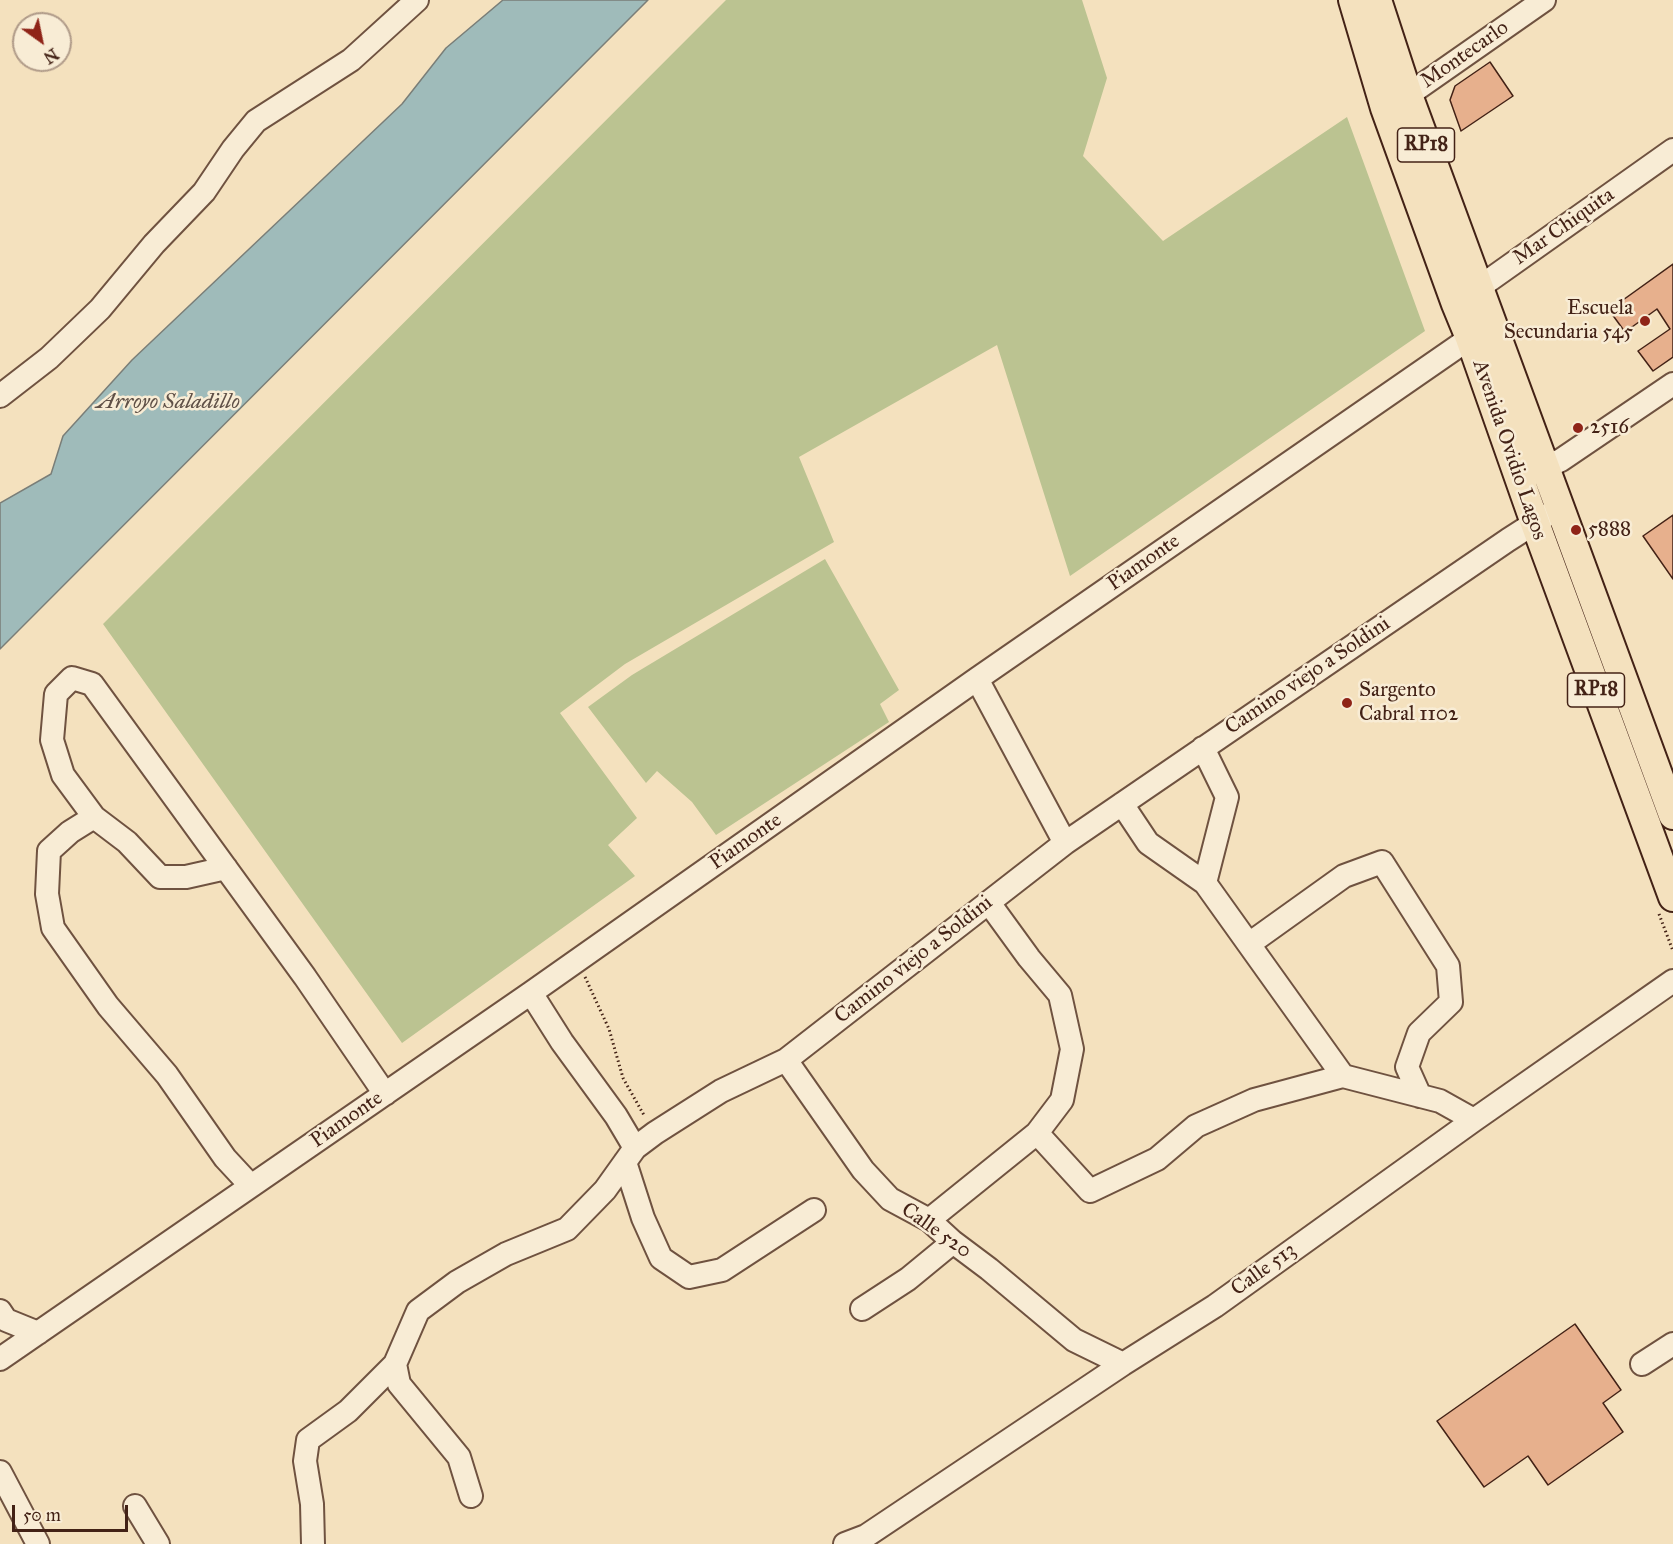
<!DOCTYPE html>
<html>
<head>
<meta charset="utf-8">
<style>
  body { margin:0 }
  #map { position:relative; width:1673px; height:1544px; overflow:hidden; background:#f4e1be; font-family:"IM FELL Great Primer",serif }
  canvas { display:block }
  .north { position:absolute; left:12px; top:12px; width:60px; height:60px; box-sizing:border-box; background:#f8ecd5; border:2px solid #b09b89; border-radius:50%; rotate:147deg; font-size:16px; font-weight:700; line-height:24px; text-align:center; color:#432216 }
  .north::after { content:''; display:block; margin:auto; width:21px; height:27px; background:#8f2418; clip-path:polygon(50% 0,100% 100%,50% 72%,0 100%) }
  .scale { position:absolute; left:12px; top:1505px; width:116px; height:27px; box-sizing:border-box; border:3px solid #432216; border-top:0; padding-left:8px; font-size:18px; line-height:21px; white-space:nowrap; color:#432216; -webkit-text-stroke:4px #f8ecd5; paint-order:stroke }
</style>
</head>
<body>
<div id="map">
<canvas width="1673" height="1544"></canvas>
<div class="north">N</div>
<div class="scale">50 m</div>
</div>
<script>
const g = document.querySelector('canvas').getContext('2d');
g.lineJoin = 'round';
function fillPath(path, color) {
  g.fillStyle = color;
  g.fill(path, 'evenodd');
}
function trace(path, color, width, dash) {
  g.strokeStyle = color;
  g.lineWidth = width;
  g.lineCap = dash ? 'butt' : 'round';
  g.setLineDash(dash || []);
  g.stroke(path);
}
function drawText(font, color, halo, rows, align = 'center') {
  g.font = font + ' "IM FELL Great Primer",serif';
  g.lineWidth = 5;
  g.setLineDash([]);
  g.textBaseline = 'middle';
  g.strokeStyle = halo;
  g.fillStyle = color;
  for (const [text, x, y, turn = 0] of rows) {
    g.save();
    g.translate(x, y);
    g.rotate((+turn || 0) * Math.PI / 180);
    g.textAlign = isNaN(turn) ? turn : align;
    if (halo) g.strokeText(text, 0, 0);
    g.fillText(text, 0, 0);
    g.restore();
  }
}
fillPath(new Path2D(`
  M726,0H1082L1107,78L1083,156L1163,241L1347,117L1425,331L1070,576L997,345L799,457L834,542L625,664L560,713L637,818L608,845L635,876L402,1043L103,624Z
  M825,559L899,690L880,704L889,722L716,835L692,802L657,771L646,783L588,707L632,675Z`), '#bbc391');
const water = new Path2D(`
  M503,0H648L0,649V503L51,474L63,436L132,360L402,104L446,48Z`);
fillPath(water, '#9fbbba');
trace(water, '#7a7e78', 1.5);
const building = new Path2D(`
  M1490,62L1513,96L1461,131L1450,100L1455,86Z
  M1673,264V357L1653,371L1638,351L1670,329L1657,309L1625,332L1609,310Z
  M1673,515V579L1643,536Z
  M1575,1324L1621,1390L1603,1403L1623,1432L1548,1485L1528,1456L1484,1487L1437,1421Z`);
fillPath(building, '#e7b08d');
trace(building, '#432216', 1.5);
const minor = new Path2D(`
  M1394,103L1408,95L1544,0
  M1467,296L1673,150
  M0,396L49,358L100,309L154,244L204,192L233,149L256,121L351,60L417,0
  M1531,474L1561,460L1673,384
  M977,679L1065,843
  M1203,748L1227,797L1205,883L1343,1076L1440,1101L1474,1120
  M1122,804L1148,843L1205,883
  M94,817L70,832L49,851L47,894L53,928L108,1006L167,1075L225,1158L251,1186
  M226,868L186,877H160L127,842L94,817L63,775L52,740L56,694L72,678L92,684L305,977L385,1094
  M1249,944L1344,876L1382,862L1448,966L1451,1002L1419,1033L1407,1067L1420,1096
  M531,993L562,1042L616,1116L635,1148
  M786,1060L863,1170L890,1199L929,1220L953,1242L989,1269L1074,1340L1123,1364
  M1037,1133L1090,1191L1157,1159L1196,1126L1254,1100L1343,1076
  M625,1162L643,1218L661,1258L689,1277L722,1270L814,1210
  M929,1220L1037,1133L1062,1100L1072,1049L1060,995L1029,958L989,903
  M862,1309L908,1279L953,1242
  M0,1311L6,1320L38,1333
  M0,1359L531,993L977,679L1470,338L1483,331
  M395,1364L399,1384L459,1457L471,1496
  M1642,1364L1673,1344
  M0,1472L38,1544
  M135,1506L158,1544
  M313,1544L312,1504L305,1461L308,1440L348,1411L395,1364L418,1311L457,1282L506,1254L567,1229L605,1190L635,1148L655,1133L721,1091L786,1060L1065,843L1508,540L1547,515
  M845,1544L866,1536L1123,1364L1215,1306L1474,1120L1673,981`);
const major = new Path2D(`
  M1353,0L1385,108L1456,304L1470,338L1535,523L1673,897
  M1377,0L1408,95L1673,815`);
trace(minor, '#6f5240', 26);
trace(major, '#432216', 32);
trace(new Path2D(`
  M1659,914L1673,951
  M585,977L609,1029L623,1078L645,1117`), '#432216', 3, [1.5, 3]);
trace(minor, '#f8ecd5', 22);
trace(major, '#f4e1be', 28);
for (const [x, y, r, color] of [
  [1645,321,6,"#8f2418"],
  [1578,428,6,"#8f2418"],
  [1576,530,6,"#8f2418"],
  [1347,703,6,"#8f2418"]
]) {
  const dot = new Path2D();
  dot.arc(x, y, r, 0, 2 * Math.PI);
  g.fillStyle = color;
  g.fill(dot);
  trace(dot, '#f8ecd5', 2);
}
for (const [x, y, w] of [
  [1426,145,57],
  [1596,690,57]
]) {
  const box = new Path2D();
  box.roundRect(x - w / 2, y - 17, w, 34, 4.5);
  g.fillStyle = '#f8ecd5';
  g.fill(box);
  trace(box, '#432216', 1.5);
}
drawText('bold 20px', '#432216', null, [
  ["RP18",1426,145],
  ["RP18",1596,690]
]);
drawText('21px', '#432216', '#f8ecd5', [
  ["Montecarlo",1465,55,-35],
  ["Mar Chiquita",1564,227,-35],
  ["Avenida Ovidio Lagos",1509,450,71],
  ["Piamonte",1144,563,-35],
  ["Camino viejo a Soldini",1308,676,-34],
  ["Piamonte",746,842,-35],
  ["Camino viejo a Soldini",914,960,-38],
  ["Piamonte",347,1120,-35],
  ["Calle 520",936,1231,35],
  ["Calle 513",1264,1270,-36]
]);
drawText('21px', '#432216', '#f8ecd5', [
  ["Escuela",1633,309,"right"],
  ["Secundaria 545",1633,333,"right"],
  ["2516",1590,428],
  ["5888",1588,530],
  ["Sargento",1359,691],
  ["Cabral 1102",1359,715]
], 'left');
drawText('italic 22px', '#5f5047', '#f8ecd5', [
  ["Arroyo Saladillo",168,403]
]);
</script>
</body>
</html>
